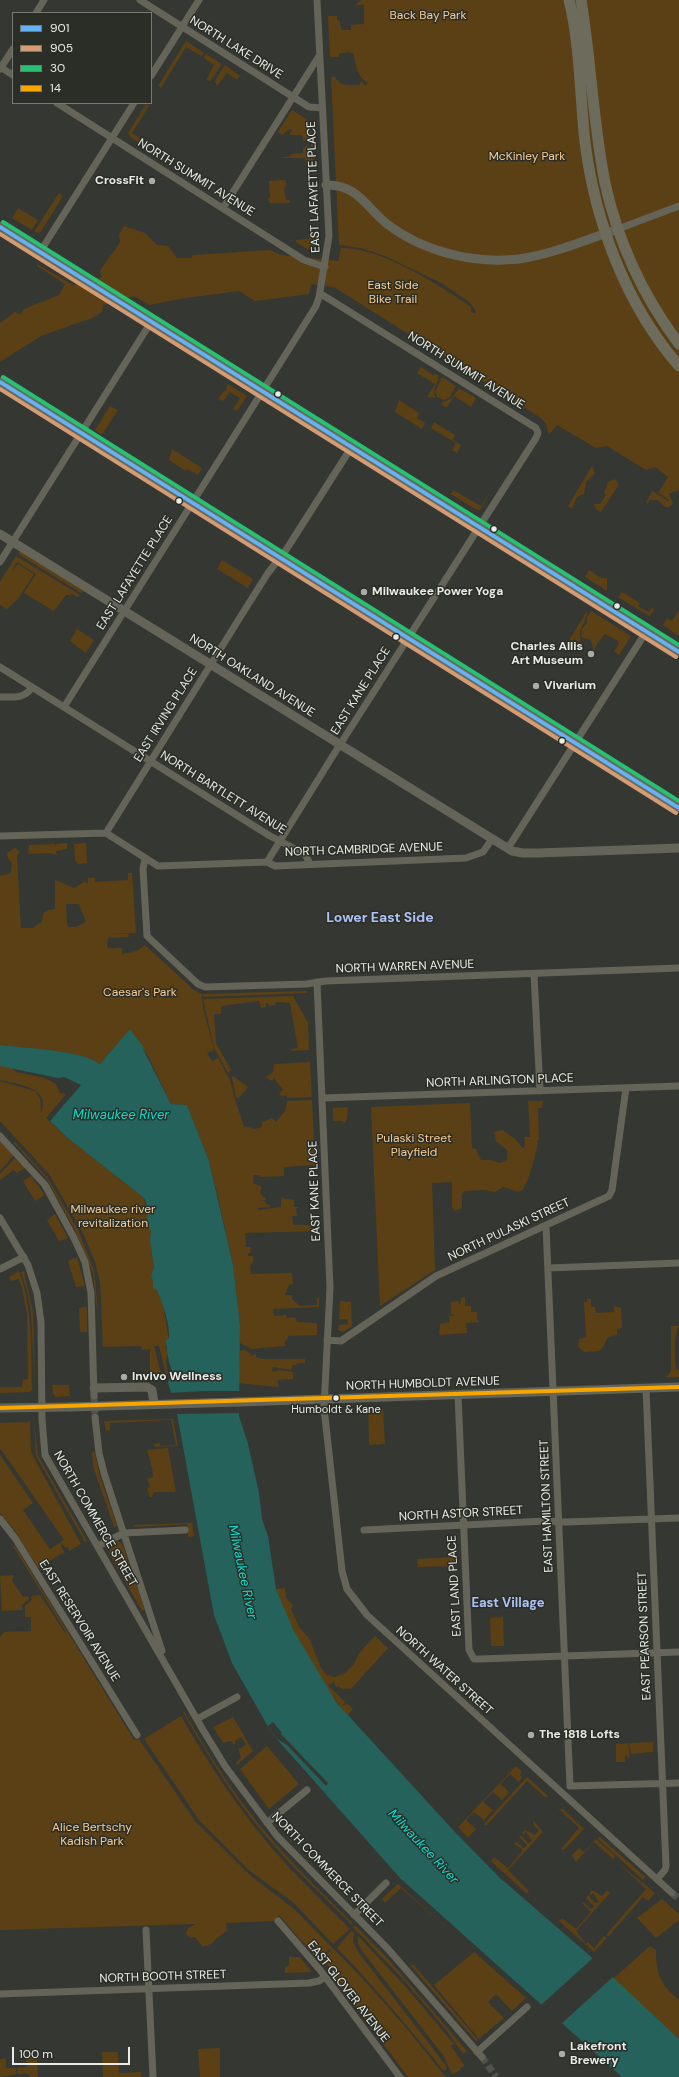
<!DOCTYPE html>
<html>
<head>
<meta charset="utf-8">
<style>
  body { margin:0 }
  #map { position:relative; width:679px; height:2077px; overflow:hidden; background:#353732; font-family:"DM Sans",sans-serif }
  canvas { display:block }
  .legend { position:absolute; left:12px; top:12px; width:140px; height:92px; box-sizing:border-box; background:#2b2e27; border:1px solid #777a73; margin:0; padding:5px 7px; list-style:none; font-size:12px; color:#e8ebe6 }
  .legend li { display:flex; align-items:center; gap:8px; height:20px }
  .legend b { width:20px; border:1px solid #777a73 }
  .scale { position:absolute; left:12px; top:2047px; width:118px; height:18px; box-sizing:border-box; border:2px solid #e8ebe6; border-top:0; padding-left:5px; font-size:12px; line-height:14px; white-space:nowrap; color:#e8ebe6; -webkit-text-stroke:3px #2b2e27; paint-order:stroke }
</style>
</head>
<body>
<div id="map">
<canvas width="679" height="2077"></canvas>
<ul class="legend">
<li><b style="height:5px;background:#66b1f2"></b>901</li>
<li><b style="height:5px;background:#d39c74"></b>905</li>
<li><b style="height:5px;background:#26c172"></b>30</li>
<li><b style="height:5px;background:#f7a600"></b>14</li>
</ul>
<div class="scale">100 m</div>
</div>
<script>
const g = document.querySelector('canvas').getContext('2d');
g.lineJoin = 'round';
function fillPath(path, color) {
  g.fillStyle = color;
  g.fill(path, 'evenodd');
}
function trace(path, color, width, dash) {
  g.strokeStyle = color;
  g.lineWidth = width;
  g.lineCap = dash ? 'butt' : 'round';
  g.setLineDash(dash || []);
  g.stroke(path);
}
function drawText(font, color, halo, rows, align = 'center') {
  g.font = font + ' "DM Sans",sans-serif';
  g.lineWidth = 3;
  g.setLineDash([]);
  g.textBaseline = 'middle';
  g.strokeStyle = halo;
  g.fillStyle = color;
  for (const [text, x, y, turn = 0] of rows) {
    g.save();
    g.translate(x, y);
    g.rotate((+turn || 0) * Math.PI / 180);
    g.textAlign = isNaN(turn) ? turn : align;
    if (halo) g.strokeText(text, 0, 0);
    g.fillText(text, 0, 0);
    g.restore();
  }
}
fillPath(new Path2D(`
  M362,0H679V490L669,494L673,503L670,507H665L658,500H650L647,504L646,503L652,491L668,501L669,500L658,493L668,477L655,467L646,470L607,446L596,448L557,425L549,435L546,424L541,418L334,287L311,284L309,294L255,301L239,291L179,299L150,305L134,296L103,305L102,312L92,318L41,336L0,362V323L15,312L20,315L24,309L59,295L65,284L37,266V264L73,285L102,277L100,271C106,260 114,253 120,242L119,235L124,226L145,233L157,245L168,246L177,258H191L193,255L270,250L281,255L338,261L341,248C378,246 442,286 471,307V312L476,314L474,308L469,302L443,284L385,256L361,248L339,245L331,77H335C340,87 348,85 359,85L362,81L365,86L368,83C358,78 355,66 354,54L349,52L339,54V57H330L328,16H337V20L340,21L341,30H351V25L364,24V5H355Z
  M186,41L204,53L201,56L186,47L161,88L158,86Z
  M206,54L222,64L210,81L206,80L214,65L204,58Z
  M225,65L240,76L237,80L227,73L217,86L215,81Z
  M146,104L149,106L132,133L144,141L143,145L129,136L128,133Z
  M292,110L311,122L312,143L303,140L302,135H289L292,131L290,129L282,135L278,132Z
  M311,144H313L314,167H307L305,158H279L291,156V154L303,153V148L308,145V157L310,153Z
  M286,180V186L284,189L286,200H290V203H270L268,199L270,197L269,181Z
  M59,193L63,196L40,233L34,232Z
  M18,208L38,220L32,230L12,218Z
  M316,233L317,245L313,249H307L296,242V240L309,239L308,234Z
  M421,367L433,375L434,373L439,376L434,390L435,398L427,397L435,384L417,373Z
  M442,377L456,386L449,398L444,400L437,397L435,392Z
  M228,384L247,396L237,411L233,409L240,398L230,392L223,401L218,399L223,392L227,390L226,388Z
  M459,388L476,398L471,407L454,396L447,407L443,406L442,402C451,401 455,394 459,388Z
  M399,400L419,413L417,418L425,423L422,429L395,412Z
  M110,406L118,410L102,435L95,430Z
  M434,422L455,435L453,440L461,445L457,453L452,450L456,443L431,428Z
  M172,449L202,468L198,475L187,469L186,471L169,460Z
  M592,466L595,473L586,482L584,494L577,497L572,509L568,506Z
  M615,479L619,484L601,512L596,509L594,504H600L606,495L604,493L608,482Z
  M492,489L480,510H477L449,493H452L453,490L481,506Z
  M20,551L83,591L81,593L18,554Z
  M16,556L80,595L79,597L73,595L72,593L71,595H66L54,611L52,610L24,593L36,574L17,562L11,573L18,564L34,574L18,599L7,609L0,605V582Z
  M222,560L253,579L248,588L217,569Z
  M589,570L601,578H607V591L585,577Z
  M622,592L640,603L638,606L648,612L653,607L654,611L649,616L618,597Z
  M679,610V636L663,625L667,618L672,621Z
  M587,611C588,620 577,629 581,640L579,642L574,639L567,650L561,646L563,643L566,645Z
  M591,611L631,636L619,655L614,651L619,644L617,640L605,634L597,644L593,653L591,652L593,648L591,640L581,637L582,629L587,623V617Z
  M77,629L94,640L86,653L70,641Z
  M67,843V849L56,851L57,855L49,853L28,854L29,845L55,844L56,847V844Z
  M86,843L87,863L78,864L75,860L74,844Z
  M15,848L20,852L17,856L21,928H32L42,922C43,911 45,910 55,909V880L74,888L84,882L88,883V878H95V882L128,880V873H132L136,933L109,934H128L129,937L108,938L107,947C112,950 116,947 122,948V954L137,951L145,945L194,990L202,994L203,1008L214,1050L207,1053L212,1061L218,1058L230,1080L236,1103L244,1126L255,1129L262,1127V1122L272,1118L276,1122L285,1111L287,1101L312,1100L315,1165L284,1167V1176L260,1177V1175H254L253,1183L262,1187L260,1192L263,1197L266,1198V1200H260L265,1201L266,1204L270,1205V1207L257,1208L259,1210L281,1207V1198L294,1200V1207H299L296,1209L297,1216H292L293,1225H311V1228H317L318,1231L245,1233L246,1247H251L250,1253H248V1256H253V1262L250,1266L251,1274L292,1273L293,1284L289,1285L285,1295H292V1299L300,1306L317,1305V1298H319V1307L273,1309L274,1316L286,1315L287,1318L295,1317L297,1322L317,1323V1335L288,1336L287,1340L285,1341V1346L252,1349L240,1343V1325L233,1265L218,1197L209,1161L187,1105L171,1104L148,1056L130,1030L100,1064C81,1050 25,1048 0,1045V876L11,873L12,864L8,858L7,853ZM66,904H79L86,922L76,927H69L67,923Z
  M307,991V993L203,997V994Z
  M293,996L308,1023L309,1050L291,1051L292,1049L298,1048L290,1003L276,1002L275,1005L269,1006L268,1003L266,1004V1007L261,1008L259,1001L221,1006V1014H214L216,1043L231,1070L228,1073L214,1048L203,999Z
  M310,1062L312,1097L287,1098L286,1095L281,1096L279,1093L283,1090L274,1078L272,1081L266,1077L273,1072L274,1064Z
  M0,1066L12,1068L16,1072L45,1078L56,1084L60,1093L66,1094L46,1118L69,1139L144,1198L151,1231L150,1241L154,1267L151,1275L163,1305L169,1340H166L167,1345L165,1346L168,1353L166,1362L168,1374H166L159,1346H154L162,1378H150V1349L142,1350L141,1346L103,1347L100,1282L95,1262L83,1233L49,1174L0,1121V1081L35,1091L40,1098L41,1113C52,1087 17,1084 0,1080Z
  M233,1076L248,1087L239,1098H236L232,1078Z
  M528,1101H543L542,1108H538L539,1140L537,1141L538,1143C536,1152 528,1187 521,1191C516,1193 508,1187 503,1187L495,1192L484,1190L464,1191L462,1194V1208L455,1211L452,1207V1182L432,1183L435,1270L380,1306L371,1107L470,1103L472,1148L476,1149L481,1160H490L500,1163L508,1159L507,1150L496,1141L494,1132L502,1130L515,1139L523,1148L525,1146L524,1137H530Z
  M348,1107L347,1119L344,1124L343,1121H333V1108Z
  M0,1140L14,1155L0,1171Z
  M15,1142L47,1177L78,1230L94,1270L98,1310L97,1309L93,1273L75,1230L46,1178L14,1143Z
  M15,1158L25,1168L17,1173L14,1170L0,1180V1174Z
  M31,1176L45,1195L35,1201L23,1181Z
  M55,1214L68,1238L59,1241L47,1220Z
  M77,1257L85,1286L76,1287L68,1261Z
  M19,1271C33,1309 31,1350 32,1390L30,1392L0,1393V1387H22L23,1380L28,1379L27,1314L22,1288L19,1279L11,1281L9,1277Z
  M24,1271L33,1312L35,1392L31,1312L27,1291L21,1272Z
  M465,1297V1306H471V1312H477V1319L479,1322L466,1323L467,1333L439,1335L440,1324L450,1322L449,1316L455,1315L451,1314V1302L458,1301L460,1305L461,1298Z
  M587,1299H591V1307H595L596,1313L614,1312V1306L621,1308L622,1328L617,1329V1335L608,1337C599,1355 604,1350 584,1352L578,1347L579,1339L586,1337L584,1302H587Z
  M340,1301L351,1302L352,1326L343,1332L338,1330L339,1325L348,1324L347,1319H339Z
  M87,1307V1332H80L79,1308Z
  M671,1326H679C673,1337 675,1353 676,1369L679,1370V1377L666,1378L671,1371Z
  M243,1349L250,1353L251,1356L256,1354V1357L262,1359H315H305V1363H297L296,1365L292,1366L291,1370L273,1367L272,1370L273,1372L279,1370L293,1372V1379L278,1380V1387L238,1383L240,1351H242Z
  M52,1385H69L70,1396L56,1397L53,1393Z
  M368,1409H383L385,1444L369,1445Z
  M173,1419L178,1446L155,1447L154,1444L160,1443V1446L176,1445L171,1420L110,1423V1430L106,1431L104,1421Z
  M34,1421L38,1456L87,1541L85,1542L36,1456Z
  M30,1422L31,1451L34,1458L81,1544L69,1551L68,1547L65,1548L62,1543L61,1547L65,1553L61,1554L38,1568L16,1532L0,1513V1455L33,1503L23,1510L50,1549L64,1540L0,1448V1423Z
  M168,1448L176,1492H154L152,1497H150L147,1488L150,1487L147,1479L153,1477L152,1468L147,1450Z
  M92,1452L95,1453L100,1476L117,1526L114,1527L93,1466Z
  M192,1523L194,1536L188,1537L187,1524L134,1527L133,1525Z
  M116,1542H120L123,1546L145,1610L142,1611L109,1553V1547Z
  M13,1546H15L134,1740L139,1739L195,1821L251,1876L294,1909L362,1978L402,2023L446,2077H408L327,1969L329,1967L322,1959L331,1950L330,1949L318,1960L279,1915L273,1921L226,1923L227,1930C222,1936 217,1936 213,1943L203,1947L195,1937L190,1938L186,1934L188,1928L196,1924L0,1930V1637L4,1632L31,1631V1617H25V1606L32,1600L31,1596L40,1595L65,1633L66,1632Z
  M455,1557V1566L418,1567L417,1559Z
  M14,1575L12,1581L23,1597L28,1596L29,1599L22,1605V1610L2,1611L0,1576Z
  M285,1588L286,1598L293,1605L291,1609L299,1627L309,1638L321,1668L327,1675L335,1677L345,1673L353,1665L360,1652L375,1636L388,1648L351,1689C345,1688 344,1691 338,1686L336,1687L334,1682L328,1685L345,1702L343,1705L348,1704L353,1709L348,1715C315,1680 294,1633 276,1589Z
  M503,1617L504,1646H491L490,1618Z
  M184,1711C211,1760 243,1808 281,1850C304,1876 329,1899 353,1924L352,1925C325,1898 296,1871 271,1842C236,1802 209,1758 183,1712Z
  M181,1716C207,1762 236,1805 270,1846C295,1875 323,1902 350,1929L333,1944L294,1903L250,1871L199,1820L144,1739Z
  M233,1717L253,1751L237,1765L236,1763L241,1758L238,1748L240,1749L246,1744L241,1737L235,1741V1745L230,1741L223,1743L213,1727Z
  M653,1742V1752L631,1754L629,1743Z
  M628,1743L630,1759L625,1755V1762H616V1744Z
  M267,1746L299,1784L269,1809L240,1769Z
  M516,1766L522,1772L520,1775L522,1778L519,1782L510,1774L500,1784L509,1792L502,1800L493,1792L483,1802L493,1810L484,1820L474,1812L466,1820L476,1829L468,1838L458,1827Z
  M527,1777L548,1796L546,1798L527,1781L486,1826L484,1824Z
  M550,1801L559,1809H563L584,1829L564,1850L561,1849L579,1828Z
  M533,1820L543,1832L508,1870L529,1891L527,1894L491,1861L494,1857L508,1868L521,1853L522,1849L514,1844L516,1842L524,1848L527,1845L519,1837L521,1835L528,1843L532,1841L526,1832L524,1835L522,1833L525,1830L535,1835L539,1830L534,1826Z
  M600,1837L643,1875L646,1876L643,1880L597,1838Z
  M596,1839L615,1856L613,1859L594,1842L576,1862L572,1855L579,1848L584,1852Z
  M617,1862L655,1893L648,1901L643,1897L608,1937L606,1935L646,1889Z
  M398,1884L454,1934L401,1888L385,1903L382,1899Z
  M592,1890L602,1896L607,1890L610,1893L576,1931L586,1944L588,1942L594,1948L604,1936L607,1938L594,1952L559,1921L562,1918L576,1929L591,1912L582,1903L583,1902L591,1909L594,1906L586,1898L588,1895L595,1903L599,1902L593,1893L591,1895L589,1894Z
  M662,1899L679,1914V1920L656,1938L637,1918Z
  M355,1925L389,1960L467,2051L463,2054L447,2031L403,1979L353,1927Z
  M352,1930L354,1933L353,1942L359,1953L447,2067L446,2070H443C409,2028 375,1987 337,1948Z
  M358,1936L405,1986L454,2044L451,2046L465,2066L460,2068L461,2070L452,2074L443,2055L362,1951L358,1943Z
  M650,1946L656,1950C656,1974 660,1984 679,2000V2039L613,1979Z
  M474,1952L526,1998L512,2011L496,1994L488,2002L504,2018L479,2039L434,1985Z
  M289,1957H300L312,1972L285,1973V1967L289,1965Z
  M413,1964L478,2040L476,2041L411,1966Z
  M220,2048V2077H200L198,2049Z
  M102,2052H118L119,2073L141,2072V2077H103Z
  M26,2057H37L38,2077H30L29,2074H18L17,2068L27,2067Z
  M6,2058V2068H16L17,2074L0,2077V2059Z`), '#5b4015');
fillPath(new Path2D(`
  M130,1029L144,1048L143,1049L171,1104L187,1105L209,1161L233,1265L240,1325L239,1416L248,1444L259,1493L262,1519L268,1536L276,1589L294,1631L336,1702L454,1831L499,1877L590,1956L679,2039V2077H622L400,1878L276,1738L267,1725L232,1663L214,1615L177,1414L168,1383L172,1370C169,1366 166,1346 166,1340L169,1339C170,1323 163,1305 157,1290L153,1288V1281L151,1275L154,1267L150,1241L151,1231L148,1225L146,1202L144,1198L69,1139L50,1121L81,1085L64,1077L58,1078L0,1066V1045C26,1048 81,1050 100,1064Z`), '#24625b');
fillPath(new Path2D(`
  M204,1391H240L241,1413L175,1414L171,1398L168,1393Z
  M273,1722L282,1733L281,1734L328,1783L326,1786L287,1745L276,1738L268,1726Z
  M594,1957L614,1976L561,2024L540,2006Z`), '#353732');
trace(new Path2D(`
  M94,1396L95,1417
  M672,1893L679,1899
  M482,2057L496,2077`), '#50524d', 7, [7, 3.5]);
trace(new Path2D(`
  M140,0L309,107L322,108
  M36,13L44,0
  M0,67L13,75
  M0,69L13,49
  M151,76L199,0
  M57,103L304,260L325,267
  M223,208L319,56
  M618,229L679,206
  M40,252L134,103
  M0,562L151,322
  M0,667L270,836L305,854L310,864
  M0,697C13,697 25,699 32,687
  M64,707L316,306L319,297L329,236L317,0
  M106,833L244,611L268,573L286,550L351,448
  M0,836L106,833L158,866L267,862L275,866L466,858L483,852L492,839
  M508,848L646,632
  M145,859L143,869L147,936L198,984L205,987L306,984L326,981L679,968
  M267,862L334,754L536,438L538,433L536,428L321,294
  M534,974L540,1091
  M317,982L330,1288L324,1408L342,1571L347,1589L367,1615L672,1893
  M322,1098L679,1086
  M0,1136L45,1185L74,1238L85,1262L91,1293L94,1396
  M0,1218L28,1265L37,1293L41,1322L42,1419L45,1455L203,1730L225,1766L277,1836L388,1949L482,2057
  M546,1226L570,1786
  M548,1268L679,1263
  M0,1269L24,1257
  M327,1340L341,1341L436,1276L609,1196L612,1190L626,1088
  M646,1388L666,1866L665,1870L657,1879
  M458,1395L469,1650L474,1659H480L679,1652
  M95,1417L99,1453L104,1473L162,1651
  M0,1519L15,1538L137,1735
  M364,1530L545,1521L567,1522L679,1518
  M98,1546L124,1533L185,1530
  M197,1719L237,1697
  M570,1786L679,1783
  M267,1823L307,1790
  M354,1915L386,1883
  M278,1921L320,1970L400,2077
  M146,1930L153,2077
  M0,1994L309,1983L319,1981L325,1977
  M477,2052L527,2007`), '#656459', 7);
trace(new Path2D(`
  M326,185C357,184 366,207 387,224C424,252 473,264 519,259C553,254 586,240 618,229
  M0,534L512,851L523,853H538L679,848
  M94,1388L147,1387L152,1390L154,1404
  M238,1402L679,1387
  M0,1408L70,1407`), '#656459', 9);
trace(new Path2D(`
  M0,227L479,528L679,652
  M0,382L679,808`), '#676657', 10);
trace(new Path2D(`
  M569,0C580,43 580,97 585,142C595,222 626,305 679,366
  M581,0C591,61 593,123 605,183C618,242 643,296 679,344`), '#6d6c5c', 11);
trace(new Path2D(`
  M70,1407L238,1402`), '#656459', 9);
trace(new Path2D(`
  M0,227L679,652
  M0,382L679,808`), '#66b1f2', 4);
trace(new Path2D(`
  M0,234L676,657
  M0,389L676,813`), '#d39c74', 4);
trace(new Path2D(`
  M3,222L679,645
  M3,377L679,801`), '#26c172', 4);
trace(new Path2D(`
  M0,1408L679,1387`), '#f7a600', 4);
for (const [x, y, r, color] of [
  [152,181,4,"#a9aca7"],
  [278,394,3.5,"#e8ebe6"],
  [179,501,3.5,"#e8ebe6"],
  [494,529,3.5,"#e8ebe6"],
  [364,592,4,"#a9aca7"],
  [617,606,3.5,"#e8ebe6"],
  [396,637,3.5,"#e8ebe6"],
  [591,654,4,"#a9aca7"],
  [536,686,4,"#a9aca7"],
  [562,741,3.5,"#e8ebe6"],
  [124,1377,4,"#a9aca7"],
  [336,1398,3.5,"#e8ebe6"],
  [531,1735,4,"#a9aca7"],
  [562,2054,4,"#a9aca7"]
]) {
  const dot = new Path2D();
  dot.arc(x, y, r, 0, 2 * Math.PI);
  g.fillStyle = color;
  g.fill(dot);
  trace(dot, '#2b2e27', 1.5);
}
drawText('11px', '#e8ebe6', '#2b2e27', [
  ["Humboldt & Kane",336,1410]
]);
drawText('12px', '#f7cc95', '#2b2e27', [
  ["Back Bay Park",428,16],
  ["McKinley Park",527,157],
  ["East Side",393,286],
  ["Bike Trail",393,300],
  ["Caesar's Park",140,993],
  ["Pulaski Street",414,1139],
  ["Playfield",414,1153],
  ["Milwaukee river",113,1210],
  ["revitalization",113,1224],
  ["Alice Bertschy",92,1828],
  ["Kadish Park",92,1842]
]);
drawText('12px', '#e8ebe6', '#2b2e27', [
  ["NORTH LAKE DRIVE",236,48,32],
  ["NORTH SUMMIT AVENUE",196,178,32],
  ["EAST LAFAYETTE PLACE",314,187,-92],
  ["NORTH SUMMIT AVENUE",466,371,32],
  ["EAST LAFAYETTE PLACE",135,573,-58],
  ["NORTH OAKLAND AVENUE",252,676,32],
  ["EAST KANE PLACE",361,691,-58],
  ["EAST IRVING PLACE",166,715,-58],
  ["NORTH BARTLETT AVENUE",223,793,32],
  ["NORTH CAMBRIDGE AVENUE",364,850,-2],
  ["NORTH WARREN AVENUE",405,967,-2],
  ["NORTH ARLINGTON PLACE",500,1081,-2],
  ["EAST KANE PLACE",315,1191,-92],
  ["NORTH PULASKI STREET",509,1230,-25],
  ["NORTH HUMBOLDT AVENUE",423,1384,-2],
  ["EAST HAMILTON STREET",547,1506,-92],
  ["NORTH ASTOR STREET",461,1514,-3],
  ["NORTH COMMERCE STREET",95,1519,60],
  ["EAST LAND PLACE",455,1586,-93],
  ["EAST RESERVOIR AVENUE",79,1621,58],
  ["EAST PEARSON STREET",645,1636,-92],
  ["NORTH WATER STREET",444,1671,42],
  ["NORTH COMMERCE STREET",327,1870,46],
  ["NORTH BOOTH STREET",163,1977,-2],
  ["EAST GLOVER AVENUE",348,1992,52]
]);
drawText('bold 12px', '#e8ebe6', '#2b2e27', [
  ["CrossFit",144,181,"right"],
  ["Milwaukee Power Yoga",372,592],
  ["Charles Allis",583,647,"right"],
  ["Art Museum",583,661,"right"],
  ["Vivarium",544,686],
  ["Invivo Wellness",132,1377],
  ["The 1818 Lofts",539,1735],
  ["Lakefront",570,2047],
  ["Brewery",570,2061]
], 'left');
drawText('italic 13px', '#03e1d0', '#2b2e27', [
  ["Milwaukee River",121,1116],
  ["Milwaukee River",242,1572,78],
  ["Milwaukee River",423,1847,47]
]);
drawText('bold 13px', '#aec1f7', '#2b2e27', [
  ["East Village",508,1604]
]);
drawText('bold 14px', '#aec1f7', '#2b2e27', [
  ["Lower East Side",380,918]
]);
</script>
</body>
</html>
